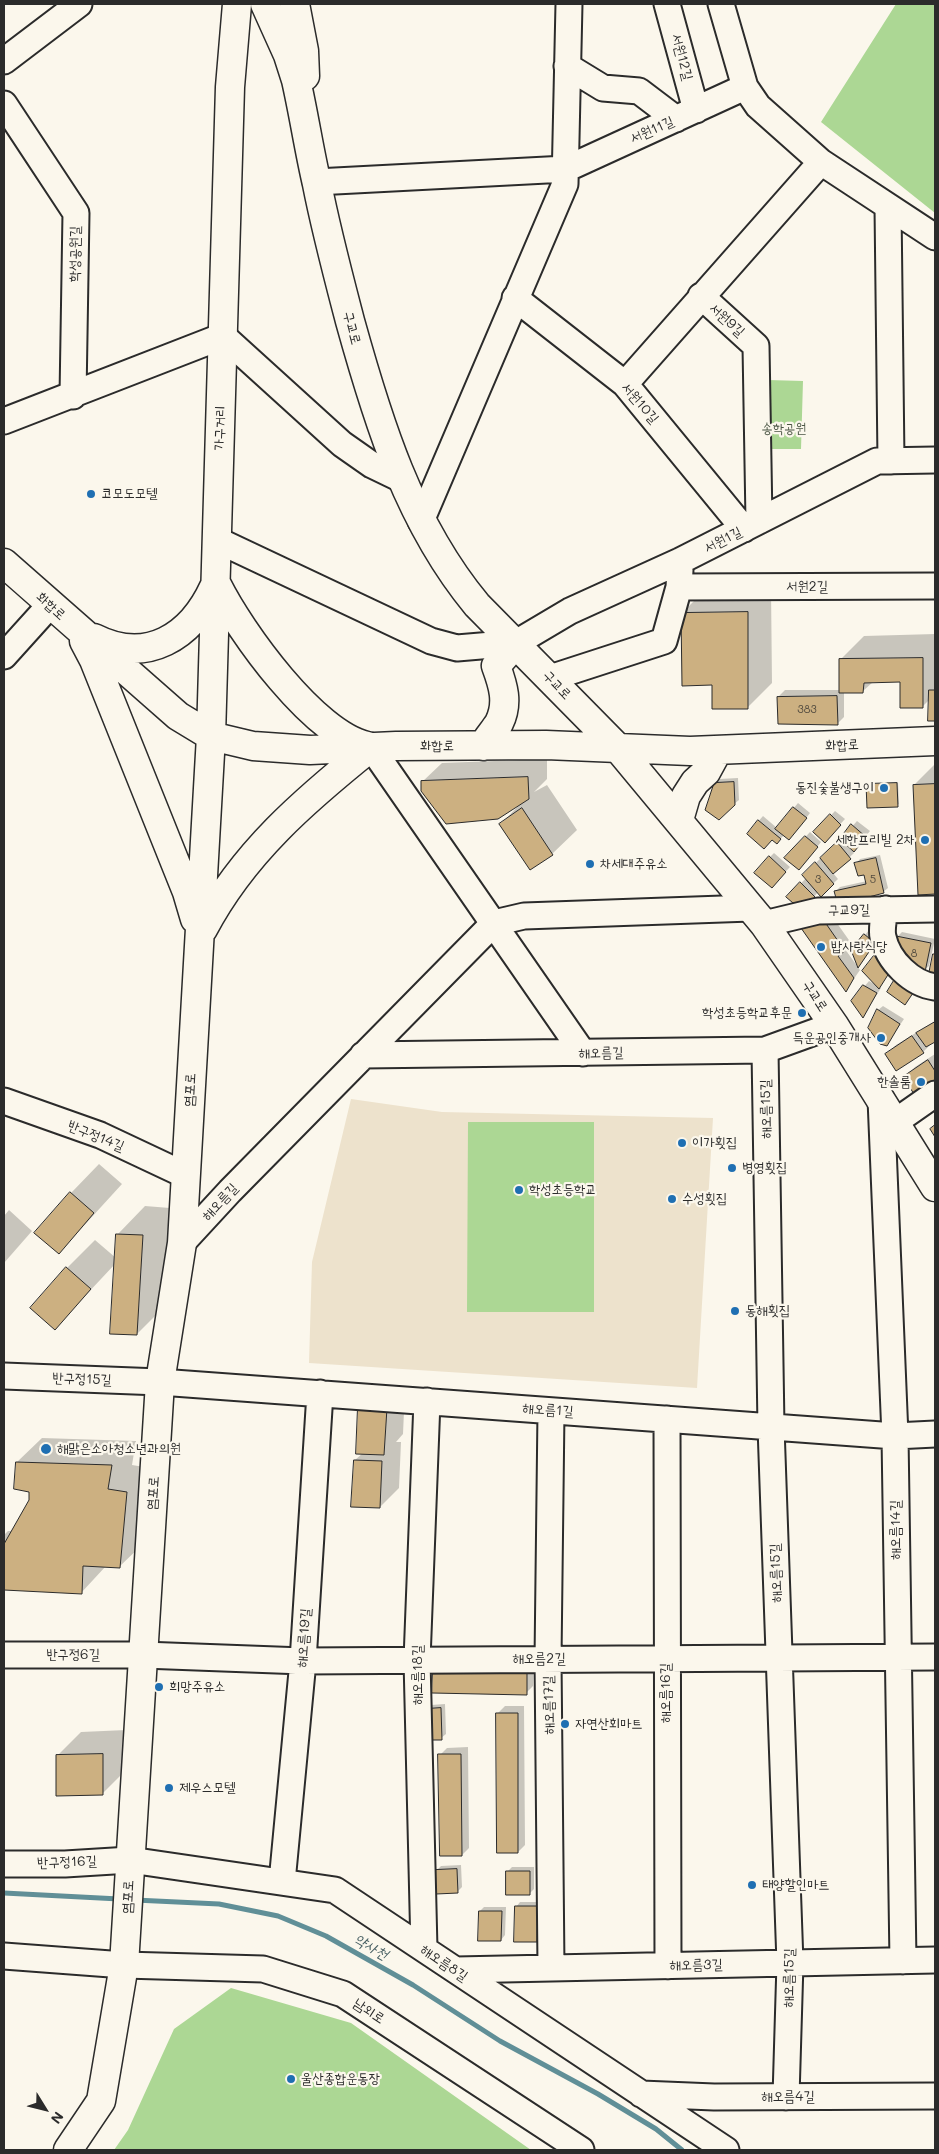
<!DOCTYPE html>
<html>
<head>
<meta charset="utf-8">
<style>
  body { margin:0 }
  #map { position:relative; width:939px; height:2154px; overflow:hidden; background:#fbf7ec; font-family:Mali,sans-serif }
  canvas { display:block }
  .frame { position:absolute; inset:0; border:5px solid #2b2b2b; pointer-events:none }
  .north { position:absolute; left:20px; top:2084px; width:50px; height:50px; -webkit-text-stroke:4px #fbf7ec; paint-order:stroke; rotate:126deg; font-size:14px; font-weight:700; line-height:20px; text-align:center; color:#2b2b2b }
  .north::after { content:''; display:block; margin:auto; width:18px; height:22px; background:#2b2b2b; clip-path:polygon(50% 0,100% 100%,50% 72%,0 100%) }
</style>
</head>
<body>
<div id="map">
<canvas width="939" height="2154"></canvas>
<div class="frame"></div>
<div class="north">N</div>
</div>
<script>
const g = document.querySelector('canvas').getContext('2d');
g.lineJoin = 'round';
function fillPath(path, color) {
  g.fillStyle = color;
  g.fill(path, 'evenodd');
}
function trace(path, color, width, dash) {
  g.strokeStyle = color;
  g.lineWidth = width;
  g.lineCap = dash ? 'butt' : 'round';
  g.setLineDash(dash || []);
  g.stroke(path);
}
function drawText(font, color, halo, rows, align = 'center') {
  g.font = font + ' Mali,"Poor Story",sans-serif';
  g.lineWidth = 4.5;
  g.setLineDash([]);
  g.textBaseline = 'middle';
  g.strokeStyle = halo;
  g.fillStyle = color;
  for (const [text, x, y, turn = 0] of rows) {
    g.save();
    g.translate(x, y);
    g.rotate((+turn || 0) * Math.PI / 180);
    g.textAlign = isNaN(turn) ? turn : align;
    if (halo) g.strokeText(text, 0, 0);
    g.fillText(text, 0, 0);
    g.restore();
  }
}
fillPath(new Path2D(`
  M351,1099L442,1112L713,1118L697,1388L309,1363L312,1262Z`), '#ede2cc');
fillPath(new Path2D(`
  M896,4H935V213L821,122Z
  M768,380L803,381L801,449H765Z
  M468,1122H594V1312H467Z
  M231,1988L351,2023L531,2150H114L128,2130L174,2029Z`), '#acd794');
fillPath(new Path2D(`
  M771,588L772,683L748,707L682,613L706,589Z
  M935,634V720H929L930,699L923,706L901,681L873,682L863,691L844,692V717L837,724L778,697L785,690H841L840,660L864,636Z
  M547,759V779L534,792L547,785L577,830L552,854L531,869L501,824L519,805L422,782L442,763Z
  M935,764V893L919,894L914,785Z
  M738,778L739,800L734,804L715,783L719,779Z
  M898,782L899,804L897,805L867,785Z
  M798,803L810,813L794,834L784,835L777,843L772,839L748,833L763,816L777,828Z
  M835,811L845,819L825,841L815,832Z
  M857,821L870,831L853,852L854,853L833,873L838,879L821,895L818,892L810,902L788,897L806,878L803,875L842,838Z
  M810,832L821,842L804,864L786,858Z
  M774,853L790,867L772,886L770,857Z
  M880,855L888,888L883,892L836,891L840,887L867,881L865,873L856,864L860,859Z
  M827,909L851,943L845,949L860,970L846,990L803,928Z
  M869,930L879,938L859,966L865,935Z
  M902,932L935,939L929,966L924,970L897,937Z
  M895,965L879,987L881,988L863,1016L852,1001L869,981L876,985Z
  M883,1006L904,1019L887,1044L878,1010Z
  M935,1021V1040L923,1052L886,1054L896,1045Z
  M935,1054V1085L905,1077L915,1067Z
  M99,1164L122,1184L59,1253L71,1193Z
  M145,1206L170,1208L165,1306L137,1334L116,1263L55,1328L67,1268L95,1240L116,1258L117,1235Z
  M9,1210L32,1231L4,1263V1216Z
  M405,1389L403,1434L396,1442H401L399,1488L380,1507L355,1460L363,1453L359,1407Z
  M42,1438L136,1441L132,1465L151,1468L144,1543L119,1567L106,1566L81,1593L4,1588V1535L8,1531H12L30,1500V1492L17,1462Z
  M533,1664V1686L526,1693L434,1692Z
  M445,1704L446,1734L441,1738L427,1709L431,1705Z
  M505,1706H524L525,1845L518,1852L498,1713Z
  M126,1730L127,1769L103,1793L57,1756L81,1732Z
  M468,1747L469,1848L462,1855L440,1755L447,1748Z
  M461,1865L462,1887L457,1892L436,1871L441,1866Z
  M512,1867H534V1889L530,1893L507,1872Z
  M520,1902H542L541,1936L537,1941L516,1907Z
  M484,1907H506L505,1935L501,1940L480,1911Z`), '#0003');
trace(new Path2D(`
  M4,1893L119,1899
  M135,1900L219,1904L278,1916L326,1936L413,1985L500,2041L598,2094L656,2129L682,2150`), '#608f97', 5);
const building = new Path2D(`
  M748,612V709H712V685L682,686L681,613Z
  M923,658V708H900V682L864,683L863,693H839V659Z
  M929,690H935V721H928Z
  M837,696L838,725L778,724L777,697Z
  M528,777L529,799L498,819L446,824L421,791V781Z
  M734,782L735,805L719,820L705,810L714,783Z
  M897,783L898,807L867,808L866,784Z
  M935,784V894L918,895L913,785Z
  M793,807L807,818L789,840L775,829Z
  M522,808L553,855L530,870L499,824Z
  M830,814L841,825L825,843L813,832Z
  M758,820L781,839L777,844L772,840L764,849L747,834Z
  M851,824L866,837L854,852L840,839Z
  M805,836L818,847L799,870L784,858Z
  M837,842L851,859L833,874L820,858Z
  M769,856L786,872L772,888L754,873Z
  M876,858L884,893L838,905L834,891L866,884L864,875L858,876L854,863Z
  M815,862L834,884L821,897L802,875Z
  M800,882L815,897L810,904L793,903L786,897Z
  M820,915L845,951L838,956L854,978L846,992L801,928Z
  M864,934L875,943L858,968L851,950Z
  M896,936L931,943L925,972L899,959L893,948Z
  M879,949L891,970L879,989L862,971Z
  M933,954H935V980L928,979Z
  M898,974L917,987L905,1005L887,992Z
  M863,985L877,993L863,1018L851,1001Z
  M877,1009L900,1024L887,1046L880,1044L868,1028Z
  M935,1022V1042L926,1047L916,1033Z
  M912,1036L924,1053L896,1071L885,1054Z
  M928,1060L935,1071V1087L914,1094L903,1077Z
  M935,1125V1137L930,1129Z
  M70,1192L94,1213L59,1254L34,1233Z
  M116,1234L143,1235L137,1335L110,1334Z
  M66,1267L91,1289L55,1330L30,1308Z
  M358,1406L387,1408L384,1455L356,1454Z
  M354,1460L382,1461L380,1508L351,1507Z
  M16,1462L112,1465L108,1489L127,1492L120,1568L83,1566L82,1594L4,1590V1544L29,1500V1492L14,1489Z
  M433,1669L527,1671V1695L432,1693Z
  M441,1708L442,1740H426V1709Z
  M496,1713H518V1853H497Z
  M103,1754V1795L56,1796V1755Z
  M438,1754H461L462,1856H440Z
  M457,1869L458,1893L436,1894L435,1870Z
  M506,1871H530V1895H506Z
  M515,1906H538L537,1942H514Z
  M479,1911H502L501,1941H478Z`);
fillPath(building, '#ccb081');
trace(building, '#2b2b2b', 1);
const minor = new Path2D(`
  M667,4L696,110
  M721,4L745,87L758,106L821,162L935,237
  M4,61L79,4
  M567,66L603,88L639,91L676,119
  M4,104L76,213L73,396
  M316,182L566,169L745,87
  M888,207L891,461
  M701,296L756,346L759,521
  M515,298L625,384L744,529
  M625,384L821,162
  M4,421L223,336L342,444L372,465L401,479
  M421,521L565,184L569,4
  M217,540L431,641L457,648L516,643L570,611L680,561L877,461L935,460
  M679,587L935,586
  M4,656L50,605
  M550,678L664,641L679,587L680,570
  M371,747L583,1053
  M885,909C884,917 881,929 883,937C888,961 912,984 935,987
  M764,924L818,911L935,909
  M765,1050L771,1427L790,1963L786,2097
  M363,1055L765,1050L834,1025
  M881,1099L895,1436L903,1961
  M4,1101L100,1135L185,1175
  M895,1122L935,1094
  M182,1243L230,1191L494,923L524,916L751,908
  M4,1376L160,1382L895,1436L935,1434
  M667,1419L668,1966
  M4,1655H143L303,1661L935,1657
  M4,1864H65L130,1860L335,1890L726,2150
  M282,1882L303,1661L320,1393
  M424,1949L417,1660L427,1401
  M4,1956L124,1965L263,1969L343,1994L581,2150
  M551,1968L548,1659L551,1411
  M456,1970L935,1960
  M641,2094L714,2097L935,2096`);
const major = new Path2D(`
  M265,4L288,55L296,80C304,115 309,150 317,184C326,230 338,275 350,321C378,422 409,523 477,605L617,747L764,924L834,1025L935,1187
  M295,4L304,51L305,76
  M4,563L178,716L211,736L253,746L310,750L396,746L546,745L690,751L935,741
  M217,585C241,633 314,734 367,746
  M94,638C147,665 191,637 214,587
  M84,641L94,660L187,892L195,919
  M483,746C488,737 494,731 499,723C509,703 503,685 496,666L516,643
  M679,820L686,796L695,782L706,772L718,750
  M203,929C243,853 305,800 371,747
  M68,2150L101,2101L124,1965L160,1382L182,1243L211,736L230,87L237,4`);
trace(minor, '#2b2b2b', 29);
trace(major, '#2b2b2b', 31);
trace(minor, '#fbf7ec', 25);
trace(major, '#fbf7ec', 28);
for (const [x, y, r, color] of [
  [91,494,5,"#1f6fb2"],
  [884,788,5,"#1f6fb2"],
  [925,840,5,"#1f6fb2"],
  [590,864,5,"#1f6fb2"],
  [821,947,5,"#1f6fb2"],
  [802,1013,5,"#1f6fb2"],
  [881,1038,5,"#1f6fb2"],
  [921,1082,5,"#1f6fb2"],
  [682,1143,5,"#1f6fb2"],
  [732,1168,5,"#1f6fb2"],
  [519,1190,5,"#1f6fb2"],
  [672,1199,5,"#1f6fb2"],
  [735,1311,5,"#1f6fb2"],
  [46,1449,6,"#1f6fb2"],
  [159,1687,5,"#1f6fb2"],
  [565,1724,5,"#1f6fb2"],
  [169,1788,5,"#1f6fb2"],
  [752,1885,5,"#1f6fb2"],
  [291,2079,5,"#1f6fb2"]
]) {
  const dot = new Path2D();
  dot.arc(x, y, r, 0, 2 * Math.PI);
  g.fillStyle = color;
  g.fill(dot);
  trace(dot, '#fbf7ec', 2);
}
drawText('11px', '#534c40', null, [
  ["383",807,710],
  ["3",818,880],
  ["5",873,880],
  ["8",914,954]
]);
drawText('14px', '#2b2b2b', '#fbf7ec', [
  ["서원12길",682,57,75],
  ["서원11길",652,130,-24],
  ["학성공원길",75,254,-89],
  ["서원9길",727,320,42],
  ["구교로",352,328,75],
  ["서원10길",640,403,49],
  ["가구거리",220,428,-88],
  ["서원1길",723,540,-27],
  ["서원2길",807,587],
  ["화합로",51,606,42],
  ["구교로",557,685,46],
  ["화합로",842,745,-2],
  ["화합로",437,746],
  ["구교9길",849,910,-1],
  ["구교로",815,996,57],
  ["해오름길",601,1053,-1],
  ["염포로",190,1090,-87],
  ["해오름15길",766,1109,-91],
  ["반구정14길",96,1136,22],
  ["해오름길",220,1202,-47],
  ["반구정15길",82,1379,2],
  ["해오름1길",548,1410,4],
  ["염포로",153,1493,-86],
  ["해오름14길",896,1530,-90],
  ["해오름15길",776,1573,-92],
  ["해오름19길",304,1638,-86],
  ["반구정6길",73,1655],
  ["해오름2길",539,1659],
  ["해오름18길",418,1675,-90],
  ["해오름16길",666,1693,-90],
  ["해오름17길",549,1705,-91],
  ["반구정16길",67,1862,-2],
  ["염포로",128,1897,-87],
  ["해오름8길",444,1963,34],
  ["해오름3길",696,1965,-1],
  ["해오름15길",789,1978,-89],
  ["남외로",369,2011,33],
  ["해오름4길",788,2097]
]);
drawText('14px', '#4b5645', '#fbf7ec', [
  ["송학공원",784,429]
]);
drawText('14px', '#2b2b2b', '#fbf7ec', [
  ["코모도모텔",101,494],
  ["동진숯불생구이",874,788,"right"],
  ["세한프리빌 2차",915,840,"right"],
  ["차세대주유소",600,864],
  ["밥사랑식당",831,947],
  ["학성초등학교후문",792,1013,"right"],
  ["득운공인중개사",871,1038,"right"],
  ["한솔룸",911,1082,"right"],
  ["이가횟집",692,1143],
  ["병영횟집",742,1168],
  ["학성초등학교",529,1190],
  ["수성횟집",682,1199],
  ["동해횟집",745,1311],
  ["해맑은소아청소년과의원",57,1449],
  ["희망주유소",169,1687],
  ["자연산회마트",575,1724],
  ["제우스모텔",179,1788],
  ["태양할인마트",762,1885],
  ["울산종합운동장",301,2079]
], 'left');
drawText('italic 15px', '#455d61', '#fbf7ec', [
  ["약사천",371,1947,30]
]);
</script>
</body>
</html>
